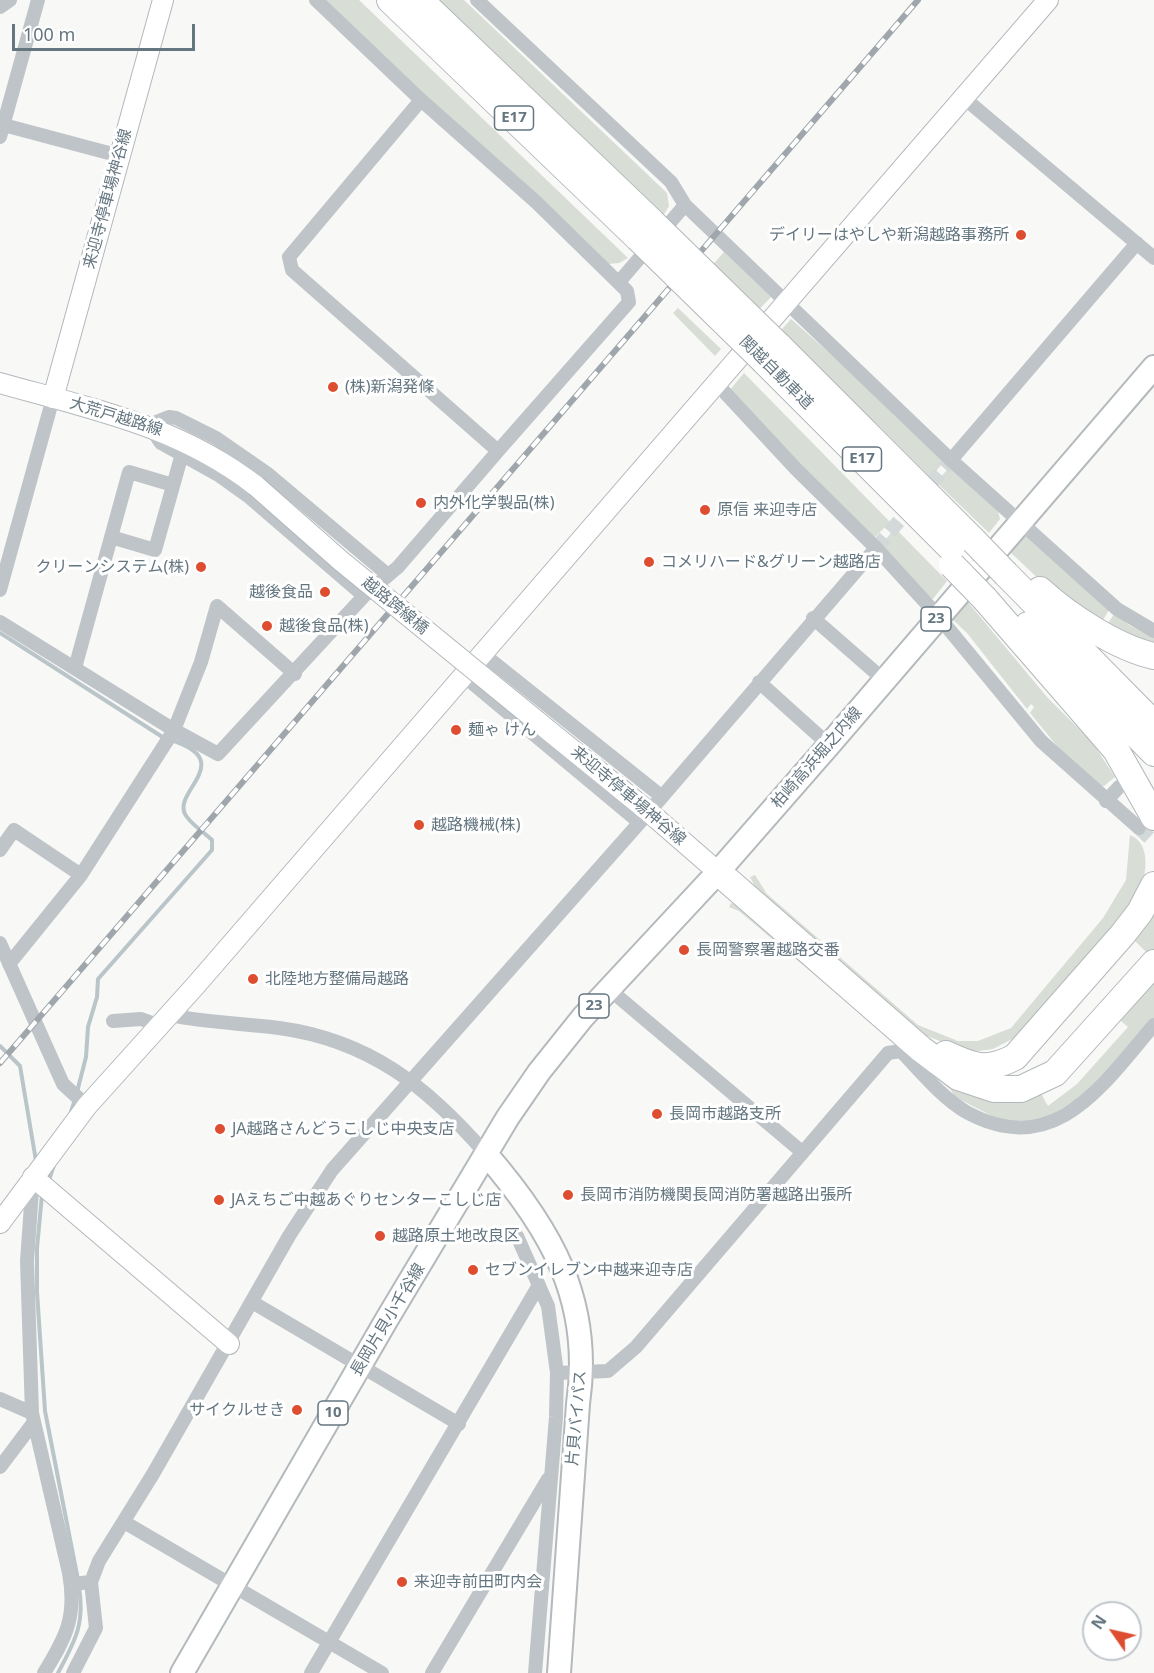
<!DOCTYPE html>
<html>
<head>
<meta charset="utf-8">
<style>
  body { margin:0 }
  #map { position:relative; width:1154px; height:1673px; overflow:hidden; background:#f8f8f6; font-family:"Noto Sans",sans-serif }
  canvas { display:block }
  .north { position:absolute; left:1082px; top:1601px; width:60px; height:60px; box-sizing:border-box; background:#fff; border:2px solid #c1c8cc; border-radius:50%; rotate:304deg; font-size:16px; font-weight:700; line-height:24px; text-align:center; color:#647680 }
  .north::after { content:''; display:block; margin:auto; width:21px; height:27px; background:#de4d30; clip-path:polygon(50% 0,100% 100%,50% 72%,0 100%) }
  .scale { position:absolute; left:12px; top:24px; width:183px; height:27px; box-sizing:border-box; border:3px solid #647680; border-top:0; padding-left:8px; font-size:18px; line-height:21px; white-space:nowrap; color:#647680; -webkit-text-stroke:4px #fff; paint-order:stroke }
</style>
</head>
<body>
<div id="map">
<canvas width="1154" height="1673"></canvas>
<div class="north">N</div>
<div class="scale">100 m</div>
</div>
<script>
const g = document.querySelector('canvas').getContext('2d');
g.lineJoin = 'round';
function fillPath(path, color) {
  g.fillStyle = color;
  g.fill(path, 'evenodd');
}
function trace(path, color, width, dash) {
  g.strokeStyle = color;
  g.lineWidth = width;
  g.lineCap = dash ? 'butt' : 'round';
  g.setLineDash(dash || []);
  g.stroke(path);
}
function drawText(font, color, halo, rows, align = 'center') {
  g.font = font + ' "Noto Sans","Noto Sans JP",sans-serif';
  g.lineWidth = 6;
  g.setLineDash([]);
  g.textBaseline = 'middle';
  g.strokeStyle = halo;
  g.fillStyle = color;
  for (const [text, x, y, turn = 0] of rows) {
    g.save();
    g.translate(x, y);
    g.rotate((+turn || 0) * Math.PI / 180);
    g.textAlign = isNaN(turn) ? turn : align;
    if (halo) g.strokeText(text, 0, 0);
    g.fillText(text, 0, 0);
    g.restore();
  }
}
fillPath(new Path2D(`
  M323,0H359L628,258L619,263L608,264Z
  M436,0H464L667,193L669,206L663,216Z
  M724,252L771,297L754,315L708,270Z
  M678,308L721,349L715,356L673,313Z
  M791,319L878,396L944,461L931,478L878,425L776,336Z
  M744,373L890,522L875,537H869L729,391Z
  M954,468L997,507L1000,519L989,533L936,482L947,470Z
  M895,528L947,581L933,599L927,598L884,553L885,540Z
  M1024,535L1109,610L1103,620L1108,623L1115,613L1129,625L1154,638V650L1058,597L1009,551Z
  M967,601L1047,697L1092,742L1115,777L1104,786H1097L1057,746L1030,713L1034,707L1031,704L1027,709L967,633L951,618Z
  M1130,835C1154,845 1145,880 1137,901L1022,1034L993,1049L978,1051L961,1049L924,1035L757,890L750,877L755,875L767,894L918,1025L958,1041H978L1011,1028L1103,918L1126,880Z
  M731,903L741,907L943,1076L1039,1090L1048,1106L1077,1084L1128,1027L1115,1016L1154,972V1019L1093,1091L1043,1119L1012,1121L996,1118L955,1097L951,1090L739,911L729,907Z
  M1154,904V955L1151,957L1129,935Z`), '#d8ddd5');
trace(new Path2D(`
  M0,633L164,738
  M0,1046L20,1066L36,1161
  M77,1092L86,1057L88,1027L97,997L98,979L212,850V840C204,832 189,823 185,814C173,791 237,761 171,740
  M70,1115L75,1099
  M48,1183L54,1165
  M42,1195L37,1248V1292L45,1411L78,1580
  M58,1673C75,1641 85,1624 79,1587`), '#b9c5c9', 4);
trace(new Path2D(`
  M876,548L951,460
  M1139,828L1154,842`), '#d3d8d8', 14, [14, 7]);
const secondary = new Path2D(`
  M0,383C92,409 179,426 256,486
  M53,398L163,0
  M537,721L649,812L718,872
  M33,1177L229,1344
  M0,1223L87,1106L196,985L1048,0`);
const primary = new Path2D(`
  M486,1154C551,1229 593,1301 578,1404L559,1673
  M182,1673L387,1319L508,1117L539,1072L583,1017L718,872L829,745L1154,367`);
const highway = new Path2D(`
  M390,0L638,238
  M420,0L652,222
  M778,345L974,541
  M764,361L960,557
  M1006,574L1154,724
  M1040,590C1067,615 1117,648 1154,656
  M985,599L1116,750L1154,817
  M1028,625L1154,753
  M718,872L921,1049L958,1077L994,1089H1021L1055,1073L1154,963
  M946,1054C974,1067 987,1072 1015,1057L1123,934L1140,912L1154,885`);
trace(secondary, '#b2b8bc', 22);
trace(primary, '#b3b9bc', 26);
trace(highway, '#b3b8bb', 28);
trace(new Path2D(`
  M316,0L421,100L536,202L627,291L629,302L498,451
  M477,0L671,182L685,205L951,460L1117,609L1154,631
  M0,7L10,0
  M964,98L1154,258
  M0,124L120,156
  M0,137L38,0
  M619,282L685,205
  M716,383L796,469L876,548L938,616L1041,741L1139,828
  M951,460L1137,243
  M111,537L155,550L182,454
  M0,590L53,398
  M364,596L248,496L220,476L161,443L149,425L169,417L176,418L216,438L268,474L388,575
  M813,618L884,680
  M0,622L174,730L218,754L364,596L398,567L498,451L292,270L289,257L421,100
  M483,654L661,796
  M75,668L129,472L173,485
  M464,676L639,822
  M759,682L829,745
  M1106,801L1119,787
  M0,850L14,830L81,875
  M0,943L63,1084L87,1106
  M9,964L81,875L174,730L201,662L217,606L295,674
  M609,989L802,1152
  M170,1015C206,1023 243,1023 279,1028C369,1040 428,1087 486,1154
  M113,1021L141,1019L161,1026
  M33,1177L27,1261L32,1413L69,1573C77,1617 66,1637 44,1673
  M517,1236L548,1306L557,1373L556,1417L535,1673
  M252,1302L459,1424
  M557,1373L608,1371L636,1347L888,1053L901,1051C921,1072 943,1099 968,1113C1056,1160 1104,1083 1154,1025
  M0,1399L32,1413
  M0,1467L34,1422
  M124,1522L382,1673
  M71,1584L91,1582L99,1561L153,1474L289,1236L332,1170L649,812L876,548
  M73,1673L96,1628L91,1582
  M311,1673L539,1285
  M432,1673L548,1479`), '#bfc4c8', 14);
trace(secondary, '#fff', 20);
trace(primary, '#fff', 22);
trace(highway, '#fff', 26);
const rail = new Path2D(`
  M0,1063L918,0`);
trace(rail, '#9fa7ac', 6);
trace(rail, '#fff', 4, [11]);
const secondaryBridge = new Path2D(`
  M256,486L341,561L537,721`);
const highwayBridge = new Path2D(`
  M652,222L778,345
  M638,238L764,361
  M974,541L1006,574
  M952,565L985,599`);
trace(secondaryBridge, '#b2b8bc', 22, []);
trace(highwayBridge, '#b3b8bb', 28, []);
trace(secondaryBridge, '#fff', 20);
trace(highwayBridge, '#fff', 26);
for (const [x, y, r, color] of [
  [1021,235,6,"#de4d30"],
  [333,387,6,"#de4d30"],
  [421,503,6,"#de4d30"],
  [705,510,6,"#de4d30"],
  [649,562,6,"#de4d30"],
  [201,567,6,"#de4d30"],
  [325,592,6,"#de4d30"],
  [267,626,6,"#de4d30"],
  [456,730,6,"#de4d30"],
  [419,825,6,"#de4d30"],
  [684,950,6,"#de4d30"],
  [253,979,6,"#de4d30"],
  [657,1114,6,"#de4d30"],
  [220,1129,6,"#de4d30"],
  [568,1195,6,"#de4d30"],
  [219,1200,6,"#de4d30"],
  [380,1236,6,"#de4d30"],
  [473,1270,6,"#de4d30"],
  [297,1410,6,"#de4d30"],
  [402,1582,6,"#de4d30"]
]) {
  const dot = new Path2D();
  dot.arc(x, y, r, 0, 2 * Math.PI);
  g.fillStyle = color;
  g.fill(dot);
  trace(dot, '#fff', 2);
}
for (const [x, y, w] of [
  [514,118,39],
  [862,459,39],
  [936,619,30],
  [594,1006,30],
  [333,1413,30]
]) {
  const box = new Path2D();
  box.roundRect(x - w / 2, y - 12, w, 24, 4.5);
  g.fillStyle = '#fff';
  g.fill(box);
  trace(box, '#647680', 1.5);
}
drawText('bold 15px', '#647680', null, [
  ["E17",514,118],
  ["E17",862,459],
  ["23",936,619],
  ["23",594,1006],
  ["10",333,1413]
]);
drawText('16px', '#647680', '#fff', [
  ["来迎寺停車場神谷線",108,199,-75],
  ["関越自動車道",776,373,45],
  ["大荒戸越路線",116,417,17],
  ["越路跨線橋",395,606,39],
  ["柏崎高浜堀之内線",817,758,-49],
  ["来迎寺停車場神谷線",628,796,40],
  ["長岡片貝小千谷線",388,1320,-59],
  ["片貝バイパス",577,1418,-85]
]);
drawText('16px', '#647680', '#fff', [
  ["デイリーはやしや新潟越路事務所",1009,235,"right"],
  ["(株)新潟発條",345,387],
  ["内外化学製品(株)",433,503],
  ["原信 来迎寺店",717,510],
  ["コメリハード&グリーン越路店",661,562],
  ["クリーンシステム(株)",189,567,"right"],
  ["越後食品",313,592,"right"],
  ["越後食品(株)",279,626],
  ["麺ゃ けん",468,730],
  ["越路機械(株)",431,825],
  ["長岡警察署越路交番",696,950],
  ["北陸地方整備局越路",265,979],
  ["長岡市越路支所",669,1114],
  ["JA越路さんどうこしじ中央支店",232,1129],
  ["長岡市消防機関長岡消防署越路出張所",580,1195],
  ["JAえちご中越あぐりセンターこしじ店",231,1200],
  ["越路原土地改良区",392,1236],
  ["セブンイレブン中越来迎寺店",485,1270],
  ["サイクルせき",285,1410,"right"],
  ["来迎寺前田町内会",414,1582]
], 'left');
</script>
</body>
</html>
